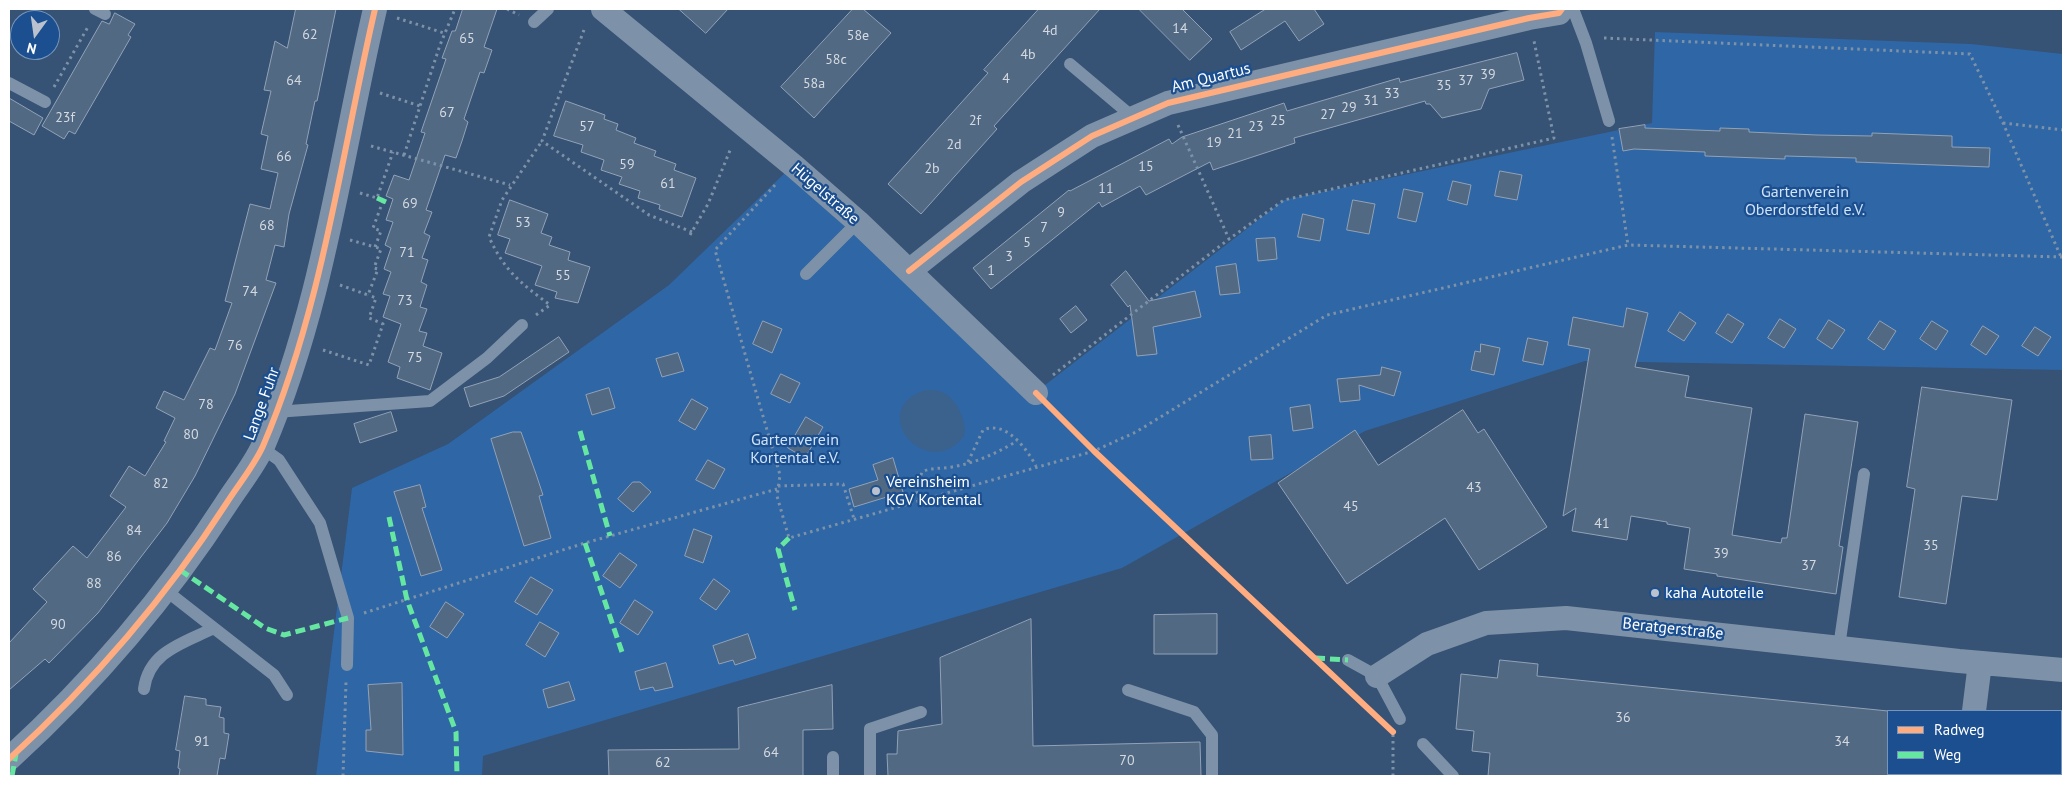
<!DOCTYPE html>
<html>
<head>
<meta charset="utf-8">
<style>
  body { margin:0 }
  #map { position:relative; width:2072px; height:785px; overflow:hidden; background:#365274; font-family:"PT Sans",sans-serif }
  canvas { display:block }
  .frame { position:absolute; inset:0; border:10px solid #fff; pointer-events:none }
  .legend { position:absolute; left:1887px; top:710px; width:175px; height:65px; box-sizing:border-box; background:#1b4f8f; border:1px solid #7695bc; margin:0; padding:6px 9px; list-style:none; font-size:15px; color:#fff }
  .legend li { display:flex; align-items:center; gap:10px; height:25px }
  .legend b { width:25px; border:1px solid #7695bc }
  .north { position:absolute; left:10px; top:10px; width:50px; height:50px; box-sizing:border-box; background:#1b4f8f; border:1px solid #7695bc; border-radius:50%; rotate:194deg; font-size:14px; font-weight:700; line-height:20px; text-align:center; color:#fff }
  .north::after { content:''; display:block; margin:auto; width:18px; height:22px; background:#b9c2ce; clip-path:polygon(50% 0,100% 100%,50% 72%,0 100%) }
</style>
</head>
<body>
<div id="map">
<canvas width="2072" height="785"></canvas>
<div class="frame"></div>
<ul class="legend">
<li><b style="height:6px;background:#ffac80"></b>Radweg</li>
<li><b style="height:6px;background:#66e7a1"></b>Weg</li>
</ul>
<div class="north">N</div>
</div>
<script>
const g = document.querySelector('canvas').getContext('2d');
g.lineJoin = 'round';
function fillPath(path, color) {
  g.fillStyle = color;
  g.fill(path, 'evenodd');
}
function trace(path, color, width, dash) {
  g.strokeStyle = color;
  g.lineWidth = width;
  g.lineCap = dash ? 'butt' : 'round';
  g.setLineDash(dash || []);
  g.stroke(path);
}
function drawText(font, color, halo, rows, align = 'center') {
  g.font = font + ' "PT Sans",sans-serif';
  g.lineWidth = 4.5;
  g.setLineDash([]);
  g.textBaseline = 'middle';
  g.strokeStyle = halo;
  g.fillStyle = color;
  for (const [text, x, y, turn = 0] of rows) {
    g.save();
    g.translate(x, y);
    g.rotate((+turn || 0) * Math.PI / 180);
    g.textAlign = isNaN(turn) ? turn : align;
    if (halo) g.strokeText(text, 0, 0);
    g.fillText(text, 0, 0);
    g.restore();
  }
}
fillPath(new Path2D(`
  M1655,32L1971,44L2063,54V370L1585,361L1365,431L1122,568L483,756L482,776H316L352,488L448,444L669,285L793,165L1036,392L1284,200L1652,123Z`), '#2f66a5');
fillPath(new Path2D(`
  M926,390C931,390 938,390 942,392C956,398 968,422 964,436C927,484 864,409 926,390Z`), '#3b618d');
const building = new Path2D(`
  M296,9H336L317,101H315L306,144L308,145L289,214L284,247L275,245L266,280L276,283L235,394L195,476L167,523L98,613L49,663L45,659L9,690V643L47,602L33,589L73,546L87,558L126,507L110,496L129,466L145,476L166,442L164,441L175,418L156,408L164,391L184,400L210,348L215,350L232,303L225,301L250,204L270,209L278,173L261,169L268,136L261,134L271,91L264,90L275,41L287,48Z
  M463,9H497L484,47L492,50L484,73L480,72L464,119L468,122L462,141L456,158L445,155L426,210L432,212L424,233L430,236L422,258L428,260L421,282L427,285L420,307L427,309L419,331L427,333L423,346L442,353L430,390L397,378L400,367L388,362L401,324L383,317L390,296L383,294L391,272L384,269L391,248L385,245L393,222L386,220L393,199L386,196L394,175L409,180L425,133L421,132L446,59L442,58L452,31H455Z
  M679,9H728L706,33Z
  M853,9H863L891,33L814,118L781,87Z
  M1039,9H1100L994,126L997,129L921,214L888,184L988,73L984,70Z
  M1139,9H1182L1212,39L1190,60Z
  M1266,9H1314L1324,24L1299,41L1285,21L1241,50L1230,32Z
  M115,13L135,24L128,35L131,37L75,134L69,131L64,139L42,126L102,21L109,24Z
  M1517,53L1524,80L1489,89L1481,109L1442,118L1430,104H1426L1425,101L1294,138L1295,143L1213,170L1210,162L1146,195L1140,186L1102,207L1099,202L991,289L973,268L1069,190L1070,191L1169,139L1172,144L1182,137L1284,103L1287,111L1399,78L1400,82Z
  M9,98L43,118L34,135L9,121Z
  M566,101L605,115L604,119L618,124L616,130L636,138L634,143L656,151L654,156L676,164L674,170L696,178L682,217L659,209L660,205L638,198L640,191L619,184L622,177L601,170L604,160L581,152L583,145L554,136Z
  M1645,125V128L1720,131V128L1749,129V132L1817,135L1872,136V133L1952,136V147L1990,148L1989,167L1856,162V158L1785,156V159L1705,156V152L1634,149L1623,151L1619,129Z
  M1500,171L1522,175L1517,200L1495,196Z
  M1453,181L1471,185L1467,205L1448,200Z
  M1404,189L1423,193L1416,222L1398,218Z
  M510,200L548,214L541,233L552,237L549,245L570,252L568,260L590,267L578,303L555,298L557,292L535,285L542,266L505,253L510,239L498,235Z
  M1353,200L1375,204L1369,234L1347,230Z
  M1303,214L1324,219L1320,241L1298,237Z
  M1275,238L1277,259L1258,261L1256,239Z
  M1236,264L1240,293L1220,295L1216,267Z
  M1126,271L1149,301L1195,291L1201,317L1153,327L1157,354L1137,356L1130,305L1128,307L1111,285Z
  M1076,306L1087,320L1071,333L1060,319Z
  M1627,308L1648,313L1635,367L1689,376L1685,397L1752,408L1732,535L1781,543L1782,538H1787L1805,414L1858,422L1839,546L1843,547L1836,594L1717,576V574L1684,569L1690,528L1667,524V522L1631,516L1627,540L1572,531L1576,508L1563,516L1590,349L1568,345L1573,317L1623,327Z
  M1680,312L1696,323L1684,341L1668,331Z
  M1728,314L1744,324L1732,343L1716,333Z
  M1780,319L1796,329L1784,348L1768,338Z
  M1829,320L1845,330L1832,349L1817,339Z
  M763,321L782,329L772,353L753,344Z
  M1880,321L1896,331L1884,350L1868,339Z
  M1932,321L1948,331L1936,350L1920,339Z
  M1983,326L1999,336L1986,355L1971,345Z
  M2035,327L2051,337L2038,356L2022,346Z
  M559,337L569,352L504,396L470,407L464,388L499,377Z
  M1528,338L1548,342L1543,365L1523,361Z
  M1481,344L1500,348L1494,375L1471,370L1475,351L1480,352Z
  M678,353L684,371L662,377L656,359Z
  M1382,367L1401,372L1394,396L1359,385L1360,400L1340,402L1337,379L1380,375Z
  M781,374L800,383L790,403L771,394Z
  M1922,387L2012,400L1997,500L1962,496L1946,604L1899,597L1915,489L1907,487Z
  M609,388L615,408L592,415L586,395Z
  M692,399L708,408L695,430L679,421Z
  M1310,405L1313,428L1293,431L1290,408Z
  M1463,410L1478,433L1484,429L1547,527L1479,570L1445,518L1347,584L1278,483L1355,430L1378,465Z
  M391,412L397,431L360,443L354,424Z
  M806,417L823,427L805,458L788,448Z
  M513,432H521L536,474L543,495L539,496L551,538L524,546L491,439Z
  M1271,435L1273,459L1251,460L1249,437Z
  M893,458L903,492L854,507L849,489L878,480L873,465Z
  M708,460L725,469L714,489L696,480Z
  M633,482H640L651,492L633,512L618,499Z
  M420,485L426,507L422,508L442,570L421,576L394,492Z
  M694,529L712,536L703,563L685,556Z
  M620,553L637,565L620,588L603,576Z
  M531,577L553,590L537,615L515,602Z
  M714,579L730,591L716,610L700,599Z
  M635,600L653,612L638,635L620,623Z
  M446,602L464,614L447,638L430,627Z
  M1217,614V654H1154V615Z
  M1031,619L1033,746L1200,742L1201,776H888L887,754H897L898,731L942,724L940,658Z
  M540,622L559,633L545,657L526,645Z
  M748,634L756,658L735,665L733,660L719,664L713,646Z
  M1500,660L1538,664L1537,676L1888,711V776H1488L1490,753L1472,751L1474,731L1456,729L1461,674L1497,678Z
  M666,663L673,687L655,691L653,687L640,690L635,672Z
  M569,682L575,700L548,708L543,690Z
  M402,683L403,755L366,751V730H371L368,685Z
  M832,685L833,729L803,730V776H609L608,750L739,749L738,708Z
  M185,696L206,699V705L221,707L219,717L224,718V733L229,734L225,759L220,758L217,776H179L180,769L178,768L180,751L176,750Z`);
fillPath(building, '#526984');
trace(building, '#92a2b6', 1);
trace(new Path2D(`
  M507,9L519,15
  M397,18L444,33
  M584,30L542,141L649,215L692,232
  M1604,38L1970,54L2003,123L2061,257
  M54,87L89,25
  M380,93L420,106
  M2003,123L2063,130
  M1178,125L1229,239
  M1612,137L1628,245
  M371,146L510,185
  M404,155L440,45L455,9
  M775,185L715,250L780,475L777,496L789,538L1094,451L1136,432L1327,315L1628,245L2063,257
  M360,193L377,198L393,152
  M690,235L708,204L731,148
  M350,240L375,247L381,231L373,228L383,201
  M340,285L368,295L378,269L374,268L381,249L375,247
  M536,315L550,305C521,283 505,272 489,237L502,200L542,141
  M323,350L369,365L383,324L369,318L376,298L368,295
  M1053,375L1229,239L1284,200L1554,138L1534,41
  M968,462L983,430C1006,420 1027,449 1036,466
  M778,486L843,484L854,519
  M919,500L916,490L922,472C932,467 941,469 952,467C976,463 997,453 1017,441
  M364,613L585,543L777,489
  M343,776L346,682
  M1393,776V734`), '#7d92a8', 3, [2.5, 4]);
trace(new Path2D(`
  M95,9L105,14
  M1573,9L1586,43L1609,121
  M534,22L548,9
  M1070,64L1134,118
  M9,83L45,102
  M806,274L858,222
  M275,412L430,401L487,358L522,325
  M262,448L279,460L320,523L348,618L347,665
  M164,589L274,675L287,695
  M1839,647L1864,474
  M1348,660L1377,676L1400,719
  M144,689C149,651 184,643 214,628
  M1128,690L1194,712L1212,735V776
  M1423,744L1453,776
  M833,757V776
  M870,776V729L921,712`), '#7d92a8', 12);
trace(new Path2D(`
  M603,9L795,167L858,222L1036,393
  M909,271L1021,182L1092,136L1168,103L1529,18L1559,13L1562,9
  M1377,676L1427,644L1486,623L1566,618L1959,661L2063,670
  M1974,711L1980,663
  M9,759C91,684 166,597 226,504C238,485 254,466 263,446C323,306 341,155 375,9
  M1965,776L1966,774`), '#7d92a8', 24);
trace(new Path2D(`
  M377,198L386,202
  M580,431L610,536
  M389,517L407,600L456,732L457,776
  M789,538L778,549L795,610
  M585,543L623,655
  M180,570L265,628L284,635L348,618
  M1315,658L1348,660
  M12,776L16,754`), '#66e7a1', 5, [10, 5]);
trace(new Path2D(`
  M909,271L1021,182L1092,136L1168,103L1529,18L1559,13L1562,9
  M1036,393L1094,451L1393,732
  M9,759C91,684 166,597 226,504C238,485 254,466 263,446C323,306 341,155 375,9`), '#ffac80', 6);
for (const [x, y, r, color] of [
  [876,491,5,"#b9c2ce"],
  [1655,593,5,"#b9c2ce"]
]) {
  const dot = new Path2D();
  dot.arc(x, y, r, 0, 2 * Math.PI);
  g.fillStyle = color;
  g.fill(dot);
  trace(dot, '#1b4f8f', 2);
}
drawText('14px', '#d4dae0', null, [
  ["14",1180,29],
  ["4d",1050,31],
  ["62",310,35],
  ["58e",858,36],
  ["65",467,39],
  ["4b",1028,55],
  ["58c",836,60],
  ["39",1488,75],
  ["4",1006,79],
  ["64",294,81],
  ["37",1466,81],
  ["58a",814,84],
  ["35",1444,86],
  ["33",1392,94],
  ["31",1371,101],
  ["29",1349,108],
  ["67",447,113],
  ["27",1328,115],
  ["23f",65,118],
  ["2f",975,121],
  ["25",1278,121],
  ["57",587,127],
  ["23",1256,127],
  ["21",1235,134],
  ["19",1214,143],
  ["2d",954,145],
  ["66",284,157],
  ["59",627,165],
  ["15",1146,167],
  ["2b",932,169],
  ["61",668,184],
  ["11",1106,189],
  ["69",410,204],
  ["9",1061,213],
  ["53",523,223],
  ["68",267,226],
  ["7",1044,228],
  ["5",1027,243],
  ["71",407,253],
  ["3",1009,257],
  ["1",991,271],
  ["55",563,276],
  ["74",250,292],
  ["73",405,301],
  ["76",235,346],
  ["75",415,358],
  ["78",206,405],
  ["80",191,435],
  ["82",161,484],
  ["43",1474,488],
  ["45",1351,507],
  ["41",1602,524],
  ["84",134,531],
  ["35",1931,546],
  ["39",1721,554],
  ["86",114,557],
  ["37",1809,566],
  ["88",94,584],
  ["90",58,625],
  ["36",1623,718],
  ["91",202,742],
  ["34",1842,742],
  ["64",771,753],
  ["70",1127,761],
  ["62",663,763]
]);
drawText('16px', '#fff', '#1b4f8f', [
  ["Am Quartus",1211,78,-14],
  ["Hügelstraße",825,194,41],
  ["Lange Fuhr",262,404,-70],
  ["Beratgerstraße",1673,629,6]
]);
drawText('16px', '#cfe3fa', '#1b4f8f', [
  ["Gartenverein",1805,192],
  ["Oberdorstfeld e.V.",1805,210],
  ["Gartenverein",795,440],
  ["Kortental e.V.",795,458]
]);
drawText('16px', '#fff', '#1b4f8f', [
  ["Vereinsheim",886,482],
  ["KGV Kortental",886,500],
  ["kaha Autoteile",1665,593]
], 'left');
</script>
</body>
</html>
